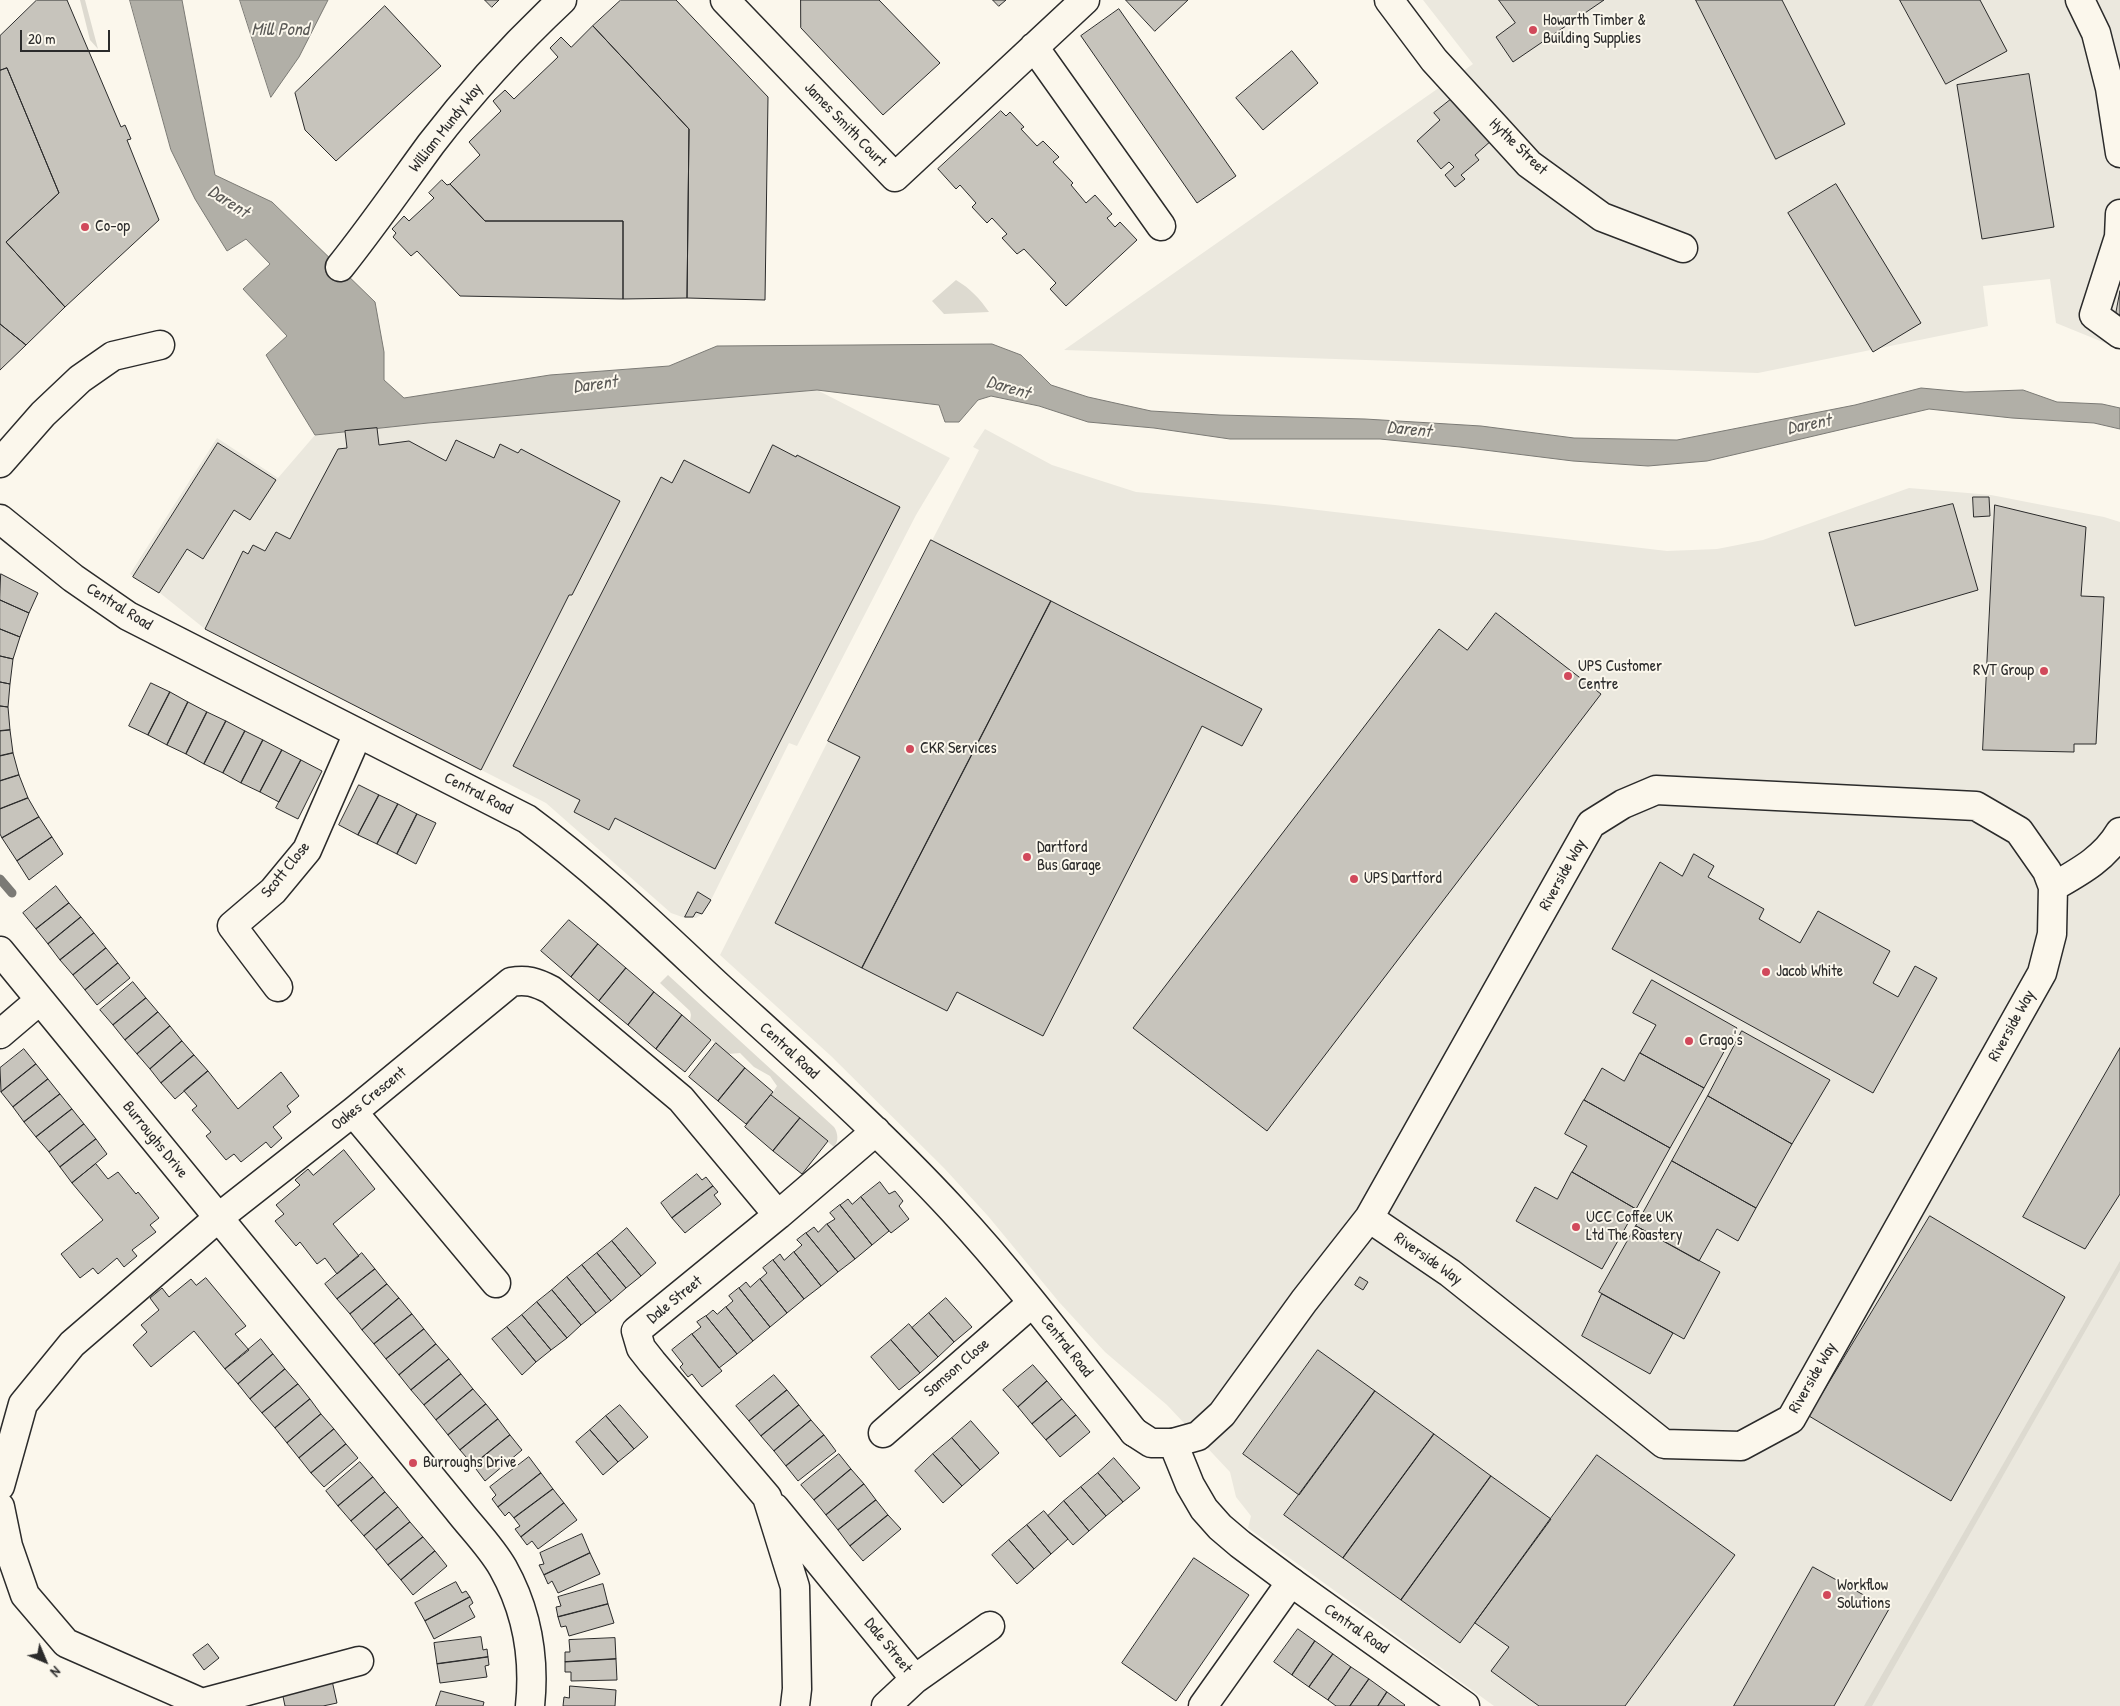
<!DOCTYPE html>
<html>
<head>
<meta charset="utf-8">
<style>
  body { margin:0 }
  #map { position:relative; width:2120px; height:1706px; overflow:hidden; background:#fbf7ec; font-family:"Patrick Hand",sans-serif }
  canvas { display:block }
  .north { position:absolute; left:20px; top:1636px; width:50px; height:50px; -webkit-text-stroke:4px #fbf7ec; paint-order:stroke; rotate:135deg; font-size:14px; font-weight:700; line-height:20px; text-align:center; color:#2b2b2b }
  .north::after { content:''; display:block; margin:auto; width:18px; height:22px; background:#2b2b2b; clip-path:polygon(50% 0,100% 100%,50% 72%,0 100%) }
  .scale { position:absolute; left:20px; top:30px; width:90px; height:22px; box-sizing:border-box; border:2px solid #2b2b2b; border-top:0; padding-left:6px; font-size:15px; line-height:18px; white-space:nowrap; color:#2b2b2b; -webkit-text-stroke:4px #fbf7ec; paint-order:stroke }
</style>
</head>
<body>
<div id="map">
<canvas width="2120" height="1706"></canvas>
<div class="north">N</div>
<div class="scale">20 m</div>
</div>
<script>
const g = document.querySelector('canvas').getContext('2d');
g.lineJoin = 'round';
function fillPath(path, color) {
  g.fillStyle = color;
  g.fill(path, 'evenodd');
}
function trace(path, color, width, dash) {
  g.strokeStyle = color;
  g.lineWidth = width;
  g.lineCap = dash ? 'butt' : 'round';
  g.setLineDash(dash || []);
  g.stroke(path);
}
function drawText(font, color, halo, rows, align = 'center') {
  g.font = font + ' "Patrick Hand",sans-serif';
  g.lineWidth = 4;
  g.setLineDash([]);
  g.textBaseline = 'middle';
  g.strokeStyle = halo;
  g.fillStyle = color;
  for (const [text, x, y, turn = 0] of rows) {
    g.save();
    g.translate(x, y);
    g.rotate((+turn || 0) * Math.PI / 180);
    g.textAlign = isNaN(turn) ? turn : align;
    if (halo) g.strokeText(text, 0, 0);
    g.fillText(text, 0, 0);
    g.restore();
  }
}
fillPath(new Path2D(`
  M1423,0H2120V349L2056,323L2050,279L1983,286L1988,326L1758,373L1064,350L1473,64Z
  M817,390L950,458L916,515L797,746L789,743L711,900L702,914L696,918H685L671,913L546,803L205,629L160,593L130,574L217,438L278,478L315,435L428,423Z
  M985,429L1052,465L1136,492L1275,505L1667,551L1717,549L1763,540L1909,488L1991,495L2104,517L2120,522V1706H1494L1248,1528L1251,1516L1236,1497L1230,1472L1167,1405L1105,1352L1059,1302L988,1216L944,1168L831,1056L720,955L828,741L979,450L973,447Z`), '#ebe8de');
fillPath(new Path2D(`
  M80,0H85L98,49L90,40Z
  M956,280C971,289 979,298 989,312L944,314L932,301Z
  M668,975L834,1127C838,1133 839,1141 834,1147L771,1095L777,1086L770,1076L754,1067L740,1053L728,1054L690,1021L691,1015L690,1011L660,983Z
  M2120,1261V1270L1872,1706H1864Z`), '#dddad0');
const water = new Path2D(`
  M130,0H182L215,175L272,202L375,302L384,352V380L404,398L550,375L669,366L717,346L992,344L1021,355L1051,385L1088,397L1151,411L1220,415L1365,419L1481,426L1574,438L1677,440L1855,405L1921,388L1965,392L2023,390L2057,402L2102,404L2120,408V429L2094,423L2012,418L1929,409L1707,461L1648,466L1573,461L1460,447L1380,439H1230L1154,428L1088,422L1039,406L991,396L978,400L959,422H945L939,405L817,390L428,423L315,435L266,355L287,336L243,289L270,264L246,239L227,251L195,199L171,150Z
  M240,0H328L299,57L271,97Z`);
fillPath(water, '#b1afa7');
trace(water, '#7b7a75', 1);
trace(new Path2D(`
  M0,879L12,893`), '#7b7a75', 9);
const building = new Path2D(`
  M37,0H67L121,127L125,125L131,139L127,140L159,220L65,307L6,242L59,193L7,68L0,70V36Z
  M485,0H499L492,7Z
  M621,0H676L768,97L765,300L687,298L689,129L593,26Z
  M801,0H879L940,63L883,115L801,28Z
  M993,0H1006L999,6Z
  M1126,0H1188L1155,31Z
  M1499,0H1604L1513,62L1496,37L1515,23Z
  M1696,0H1782L1845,124L1776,159Z
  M1900,0H1980L2007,51L1946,84Z
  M385,6L441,66L336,161L305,130L295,93Z
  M1119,9L1236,176L1197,203L1081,36Z
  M593,26L689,129L687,298L623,299V221H485L450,184L480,155L469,142L501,111L493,101L505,90L514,99L558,57L550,48L561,37L571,47Z
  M1292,51L1318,83L1263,130L1236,98Z
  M7,68L59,193L6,242L65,307L26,345L0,324V71Z
  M2029,74L2054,227L1982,239L1957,85Z
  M1454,97L1492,140L1475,155L1479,160L1461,175L1465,179L1455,187L1445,175L1454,167L1449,162L1441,169L1417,141L1440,120L1434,113Z
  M1001,111L1006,116L1010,112L1024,127L1021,129L1037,146L1043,141L1059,157L1053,162L1073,183L1071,185L1086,203L1095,195L1112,214L1107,218L1115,227L1120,222L1137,240L1066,306L1050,289L1056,283L1024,249L1017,254L1002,238L1007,234L992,218L987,223L972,207L976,203L960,185L956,189L938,169Z
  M442,180L447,185L450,184L485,221H623V299L460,296L417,251L411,256L393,237L396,233L392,229L404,216L409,221L434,198L429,193Z
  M1836,184L1921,323L1873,352L1788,213Z
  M2120,291V315L2116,314Z
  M0,324L26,345L0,370Z
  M377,428L379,445L409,441L446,461L456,440L494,458L500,444L518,453L521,449L620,501L572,595H569L564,605L481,770L205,629L243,551L248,554L253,545L265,551L276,532L290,539L338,449L347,448L345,431Z
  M218,443L276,480L250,520L234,510L203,559L187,549L159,593L133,577Z
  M773,445L796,457L797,455L900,507L715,869L615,818L609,830L574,812L580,800L513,766L661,477L672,483L684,460L749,493Z
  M1973,497H1989L1990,516L1974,517Z
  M1953,504L1978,590L1855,626L1829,533Z
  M1995,505L2086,527L2081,596L2104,597L2096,744H2074V752L1983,750Z
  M931,540L1051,601L862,968L775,923L860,757L828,741Z
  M1,574L38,593L29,613L0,600Z
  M0,600L29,613L20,637L0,629Z
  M1051,601L1262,709L1242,746L1202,726L1043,1036L957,992L947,1011L862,968Z
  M1496,613L1601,694L1267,1131L1133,1028L1439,629L1467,650Z
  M0,629L20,637L13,659L0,656Z
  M0,656L13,659L10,684L0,682Z
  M0,682L10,684L8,707L0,706Z
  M151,683L170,692L148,735L129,726Z
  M170,692L188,702L167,745L148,735Z
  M188,702L207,712L186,754L167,745Z
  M0,706L8,707L10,730L0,731Z
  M207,712L226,721L204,764L186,754Z
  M226,721L245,731L223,773L204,764Z
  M10,730L13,753L0,756V731Z
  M245,731L263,740L241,783L223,773Z
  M263,740L282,750L260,792L241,783Z
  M282,750L301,760L279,802L260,792Z
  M13,753L19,775L0,781V756Z
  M301,760L322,771L298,819L276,808Z
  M19,775L28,798L0,809V781Z
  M359,785L379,795L358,835L339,825Z
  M379,795L398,804L377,844L358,835Z
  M28,798L39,817L2,838L0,834V809Z
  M398,804L417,814L397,854L377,844Z
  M417,814L436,823L416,864L397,854Z
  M39,817L52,837L17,861L2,838Z
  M52,837L63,854L29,880L17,861Z
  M1694,854L1714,866L1708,877L1764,909L1759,919L1800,943L1818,911L1890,951L1873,983L1898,997L1915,966L1937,978L1873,1093L1612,949L1660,862L1682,876Z
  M56,886L69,903L36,929L23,913Z
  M698,892L711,900L702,914L696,912L693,917H685Z
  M69,903L81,917L48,944L36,929Z
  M81,917L94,933L60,960L48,944Z
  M569,920L598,944L571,977L541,951Z
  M94,933L106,948L73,975L60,960Z
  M598,944L626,968L599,1001L571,977Z
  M106,948L118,963L85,990L73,975Z
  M118,963L130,978L97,1005L85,990Z
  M626,968L654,992L628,1025L599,1001Z
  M1652,980L1737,1028L1704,1088L1640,1053L1656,1025L1633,1013Z
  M133,982L146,998L113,1025L100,1010Z
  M654,992L682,1015L656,1049L628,1025Z
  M146,998L158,1012L125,1040L113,1025Z
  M158,1012L170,1026L137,1054L125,1040Z
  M682,1015L711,1040L685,1072L656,1049Z
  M170,1026L182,1041L150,1069L137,1054Z
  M1742,1031L1830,1080L1792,1144L1708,1096Z
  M182,1041L194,1055L161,1083L150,1069Z
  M716,1043L745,1068L718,1101L689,1077Z
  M2120,1048V1194L2085,1249L2023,1217Z
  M24,1049L36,1064L1,1092L0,1068Z
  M1640,1053L1704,1088L1670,1148L1584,1100L1602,1068L1624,1081Z
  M194,1055L208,1071L175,1099L161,1083Z
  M36,1064L48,1079L13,1107L1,1092Z
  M745,1068L773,1092L746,1124L718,1101Z
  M208,1071L238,1109L281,1072L299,1096L287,1106L291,1112L273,1127L282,1138L271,1148L266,1142L241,1162L234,1154L226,1160L206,1136L211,1132L192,1110L197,1106L184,1091Z
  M48,1079L60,1094L24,1122L13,1107Z
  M60,1094L72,1109L36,1137L24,1122Z
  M771,1095L800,1118L773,1151L745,1127Z
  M1708,1096L1792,1144L1756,1208L1672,1161Z
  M1584,1100L1670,1148L1636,1209L1572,1172L1587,1146L1565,1134Z
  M72,1109L84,1124L49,1152L36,1137Z
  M800,1118L828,1141L802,1174L773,1151Z
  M84,1124L96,1139L60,1167L49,1152Z
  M96,1139L107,1154L72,1183L60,1167Z
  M344,1150L375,1189L333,1224L359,1256L337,1274L325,1258L317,1264L300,1242L296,1246L275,1221L284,1214L276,1205L300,1185L295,1180L308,1169L313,1175Z
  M1672,1161L1756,1208L1738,1241L1717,1229L1699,1261L1636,1226Z
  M96,1164L108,1179L118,1172L136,1194L138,1192L159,1218L150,1225L156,1232L132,1250L137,1256L124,1267L117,1258L98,1274L93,1268L80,1278L61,1254L103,1220L72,1183Z
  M1572,1172L1636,1209L1602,1269L1516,1221L1535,1187L1557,1199Z
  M697,1174L702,1180L706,1177L713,1186L672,1218L661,1203Z
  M880,1182L889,1194L895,1191L903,1201L899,1206L909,1219L891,1233L861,1197Z
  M713,1186L718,1192L714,1195L721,1204L685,1233L672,1218Z
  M861,1197L889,1231L872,1245L840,1205L848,1199L852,1204Z
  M840,1205L872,1245L855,1259L827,1224L835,1219L830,1213Z
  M1930,1216L2065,1297L1951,1501L1809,1416Z
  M827,1224L855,1259L838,1272L806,1233L814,1227L818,1232Z
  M1636,1226L1720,1272L1684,1339L1599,1292Z
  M627,1228L656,1263L641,1276L612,1241Z
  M806,1233L838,1272L821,1286L794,1252L802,1245L797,1240Z
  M612,1241L641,1276L626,1288L597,1253Z
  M794,1252L821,1286L804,1299L773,1260L780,1254L784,1260Z
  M362,1253L375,1269L337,1299L325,1284Z
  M597,1253L626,1288L611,1301L582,1265Z
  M773,1260L804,1299L787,1313L760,1279L767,1273L763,1268Z
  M582,1265L611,1301L596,1313L567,1277Z
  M375,1269L387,1284L350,1314L337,1299Z
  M567,1277L596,1313L581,1325L552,1290Z
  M1360,1277L1368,1282L1363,1290L1355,1285Z
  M206,1278L246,1326L235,1334L249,1350L225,1369L194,1331L151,1367L133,1345L147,1332L141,1325L159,1310L150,1298L162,1288L169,1297L191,1279L196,1285Z
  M760,1279L787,1313L770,1327L739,1288L746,1282L750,1287Z
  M387,1284L399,1298L362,1330L350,1314Z
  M739,1288L770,1327L753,1341L726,1307L733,1301L729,1296Z
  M552,1290L581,1325L567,1338L537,1302Z
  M1602,1294L1673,1333L1650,1374L1582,1336Z
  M399,1298L412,1314L374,1344L362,1330Z
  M946,1298L972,1327L954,1342L929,1313Z
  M537,1302L567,1338L551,1350L522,1315Z
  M726,1307L753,1341L737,1354L706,1316L713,1310L717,1314Z
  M929,1313L954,1342L938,1357L912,1328Z
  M412,1314L424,1329L386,1359L374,1344Z
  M522,1315L551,1350L536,1362L507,1327Z
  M706,1316L737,1354L719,1368L692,1334L701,1327L697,1322Z
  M909,1324L938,1357L920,1373L891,1340Z
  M507,1327L536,1362L522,1375L492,1339Z
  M424,1329L436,1344L399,1375L386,1359Z
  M692,1334L722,1371L702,1387L692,1374L688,1377L680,1367L683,1364L672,1350Z
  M261,1339L273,1354L238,1384L225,1369Z
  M891,1340L920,1373L899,1390L871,1357Z
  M436,1344L449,1359L411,1390L399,1375Z
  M1318,1350L1375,1391L1299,1495L1243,1454Z
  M273,1354L285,1369L250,1399L238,1384Z
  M449,1359L461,1374L424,1405L411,1390Z
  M1033,1365L1047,1381L1018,1407L1003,1390Z
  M285,1369L298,1384L262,1413L250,1399Z
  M461,1374L473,1389L436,1420L424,1405Z
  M774,1375L787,1390L749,1421L736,1406Z
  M1047,1381L1062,1399L1032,1424L1018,1407Z
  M298,1384L310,1399L275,1428L262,1413Z
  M473,1389L486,1404L448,1435L436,1420Z
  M787,1390L799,1405L761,1436L749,1421Z
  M1375,1391L1434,1434L1343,1558L1284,1515Z
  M310,1399L321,1414L287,1443L275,1428Z
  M1062,1399L1076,1415L1046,1440L1032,1424Z
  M486,1404L498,1419L460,1450L448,1435Z
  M620,1405L648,1437L634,1449L606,1416Z
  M799,1405L811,1420L774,1451L761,1436Z
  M321,1414L334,1429L299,1458L287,1443Z
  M1076,1415L1090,1432L1060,1457L1046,1440Z
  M606,1416L634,1449L618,1462L590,1430Z
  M498,1419L510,1435L473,1465L460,1450Z
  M811,1420L824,1435L786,1466L774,1451Z
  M971,1421L999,1453L980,1470L952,1438Z
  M334,1429L346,1444L311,1473L299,1458Z
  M590,1430L618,1462L603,1475L576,1442Z
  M1434,1434L1491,1476L1401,1600L1343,1558Z
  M510,1435L522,1450L485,1481L473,1465Z
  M824,1435L836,1451L798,1481L786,1466Z
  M952,1438L980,1470L962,1486L933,1454Z
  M346,1444L358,1458L324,1487L311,1473Z
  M839,1454L851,1469L814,1500L801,1485Z
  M933,1454L962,1486L943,1503L915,1471Z
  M1597,1455L1735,1555L1625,1706H1539L1491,1671L1509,1647L1475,1623Z
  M529,1457L541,1473L498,1507L492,1499L496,1495L490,1487Z
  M1114,1458L1140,1488L1123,1502L1098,1473Z
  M360,1462L373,1477L338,1506L326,1491Z
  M851,1469L864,1484L826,1515L814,1500Z
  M541,1473L553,1489L514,1518L509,1512L505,1516L498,1507Z
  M1098,1473L1123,1502L1106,1516L1081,1487Z
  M1491,1476L1551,1519L1460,1643L1401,1600Z
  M373,1477L385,1492L351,1521L338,1506Z
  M864,1484L876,1500L838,1530L826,1515Z
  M1081,1487L1106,1516L1089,1531L1064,1501Z
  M553,1489L564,1503L521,1537L515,1529L520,1526L514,1518Z
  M385,1492L398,1507L364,1536L351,1521Z
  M876,1500L888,1515L850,1546L838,1530Z
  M1064,1501L1089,1531L1073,1545L1048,1516Z
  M564,1503L577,1520L538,1549L532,1541L527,1545L521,1537Z
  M398,1507L410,1522L376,1550L364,1536Z
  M1044,1511L1068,1539L1051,1554L1027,1525Z
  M888,1515L901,1529L863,1561L850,1546Z
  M410,1522L423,1537L388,1565L376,1550Z
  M1027,1525L1051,1554L1034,1569L1009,1540Z
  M582,1534L590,1553L544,1575L539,1565L544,1564L540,1553Z
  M423,1537L435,1551L401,1580L388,1565Z
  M1009,1540L1034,1569L1017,1584L992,1555Z
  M435,1551L447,1566L413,1595L401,1580Z
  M590,1553L600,1574L558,1593L552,1581L548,1584L544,1575Z
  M1194,1558L1249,1595L1176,1701L1122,1663Z
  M1813,1567L1889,1609L1834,1706H1734Z
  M456,1582L462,1593L466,1591L470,1597L425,1621L415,1603Z
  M603,1584L608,1604L558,1617L556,1607L561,1606L558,1597Z
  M470,1597L473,1603L469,1606L475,1617L434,1639L425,1621Z
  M608,1604L614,1623L569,1636L566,1626L561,1627L558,1617Z
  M1298,1629L1315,1641L1292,1675L1274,1662Z
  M481,1637L483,1650L487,1649L488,1657L437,1664L434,1643Z
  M615,1638L616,1659L565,1662V1652H570L569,1640Z
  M1315,1641L1333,1654L1309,1687L1292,1675Z
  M208,1644L219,1658L204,1670L193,1655Z
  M1333,1654L1351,1667L1328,1700L1309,1687Z
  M488,1657L489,1665L485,1666L487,1677L440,1683L437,1664Z
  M616,1659L617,1680L571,1681V1672H565V1662Z
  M1351,1667L1369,1679L1350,1706H1336L1328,1700Z
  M331,1676L337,1703L323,1706H285L281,1687Z
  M1369,1679L1387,1692L1378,1706H1350Z
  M570,1686L616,1690L615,1706H563L564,1697L569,1698Z
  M441,1691L484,1702L483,1706H436Z
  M1387,1692L1405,1705L1404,1706H1378Z`);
fillPath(building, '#c7c4bc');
trace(building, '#2b2b2b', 1);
const minor = new Path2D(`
  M725,0L895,177L1085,0
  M1389,0L1434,60L1529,164L1602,217L1683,248
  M2080,0L2096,33L2110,88L2120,153
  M1034,47L1161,226
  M2120,214L2119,237L2094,315L2120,334
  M340,267C372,227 401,185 431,144C471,92 515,44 562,0
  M0,463L43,414L80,379L113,356L160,345
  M0,519L73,578L128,616L527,819C595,869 656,928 717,985C797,1058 879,1130 953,1210C1018,1280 1075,1357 1134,1432
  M0,951L458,1510C472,1528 491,1547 503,1568C527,1611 535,1658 530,1706
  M278,987L232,926L273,891L307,850L358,733
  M0,1034L40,1000
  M353,1112L496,1283
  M1369,1218L1450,1273L1664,1444L1741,1446L1791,1419L2042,973L2052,934L2053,887C2079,872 2104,859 2120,832
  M883,1433L1032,1303
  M1173,1443L1198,1436L1222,1414L1304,1301L1369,1218L1591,824L1623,804L1656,790L1976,806L2019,831L2047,871L2053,887
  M0,1486L23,1404L72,1344L218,1218L353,1112L511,982C526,979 536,982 551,990L681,1099L778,1215
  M0,1507L8,1546L25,1595L66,1643L202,1703L203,1706
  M775,1508L915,1679L886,1706
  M915,1679L990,1626
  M202,1703L359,1661
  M795,1706L797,1689L795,1587L767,1497L652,1362L641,1348L636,1331L778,1215L876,1131
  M1203,1706L1291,1582`);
const tertiary = new Path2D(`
  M1134,1432L1151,1443H1173L1190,1485L1204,1509L1220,1527L1240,1544L1291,1582L1465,1706`);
trace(minor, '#2b2b2b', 31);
trace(tertiary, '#2b2b2b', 31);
trace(minor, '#fbf7ec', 28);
trace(tertiary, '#fbf7ec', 28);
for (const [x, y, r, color] of [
  [1533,30,5,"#d1495b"],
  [85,227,5,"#d1495b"],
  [2044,671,5,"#d1495b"],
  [1568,676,5,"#d1495b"],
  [910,749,5,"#d1495b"],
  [1027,857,5,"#d1495b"],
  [1354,879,5,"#d1495b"],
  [1766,972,5,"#d1495b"],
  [1689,1041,5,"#d1495b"],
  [1576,1227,5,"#d1495b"],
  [413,1463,5,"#d1495b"],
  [1827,1595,5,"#d1495b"]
]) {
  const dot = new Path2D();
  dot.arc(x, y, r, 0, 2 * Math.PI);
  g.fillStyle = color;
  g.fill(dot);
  trace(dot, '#fbf7ec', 2);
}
drawText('16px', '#2b2b2b', '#fbf7ec', [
  ["Howarth Timber &",1543,21],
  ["Building Supplies",1543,39],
  ["Co-op",95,227],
  ["UPS Customer",1578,667],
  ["Centre",1578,685],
  ["RVT Group",2034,671,"right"],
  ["CKR Services",920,749],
  ["Dartford",1037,848],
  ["Bus Garage",1037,866],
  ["UPS Dartford",1364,879],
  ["Jacob White",1776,972],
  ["Crago's",1699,1041],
  ["UCC Coffee UK",1586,1218],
  ["Ltd The Roastery",1586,1236],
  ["Burroughs Drive",423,1463],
  ["Workflow",1837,1586],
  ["Solutions",1837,1604]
], 'left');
drawText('16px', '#2b2b2b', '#fbf7ec', [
  ["James Smith Court",845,125,46],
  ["William Mundy Way",446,128,-52],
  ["Hythe Street",1518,147,44],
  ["Central Road",119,607,32],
  ["Central Road",478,794,27],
  ["Scott Close",286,870,-51],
  ["Riverside Way",1563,875,-61],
  ["Riverside Way",2012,1026,-61],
  ["Central Road",789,1051,43],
  ["Oakes Crescent",369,1099,-39],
  ["Burroughs Drive",155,1140,51],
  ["Riverside Way",1428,1259,35],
  ["Dale Street",675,1300,-39],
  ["Central Road",1066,1346,52],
  ["Samson Close",957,1368,-41],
  ["Riverside Way",1813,1378,-60],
  ["Central Road",1356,1629,35],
  ["Dale Street",888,1646,51]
]);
drawText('italic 18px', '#5a5956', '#fbf7ec', [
  ["Mill Pond",280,30],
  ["Darent",228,202,33],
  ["Darent",595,385,-7],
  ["Darent",1008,388,17],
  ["Darent",1809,425,-11],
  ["Darent",1409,430,6]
]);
</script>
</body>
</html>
